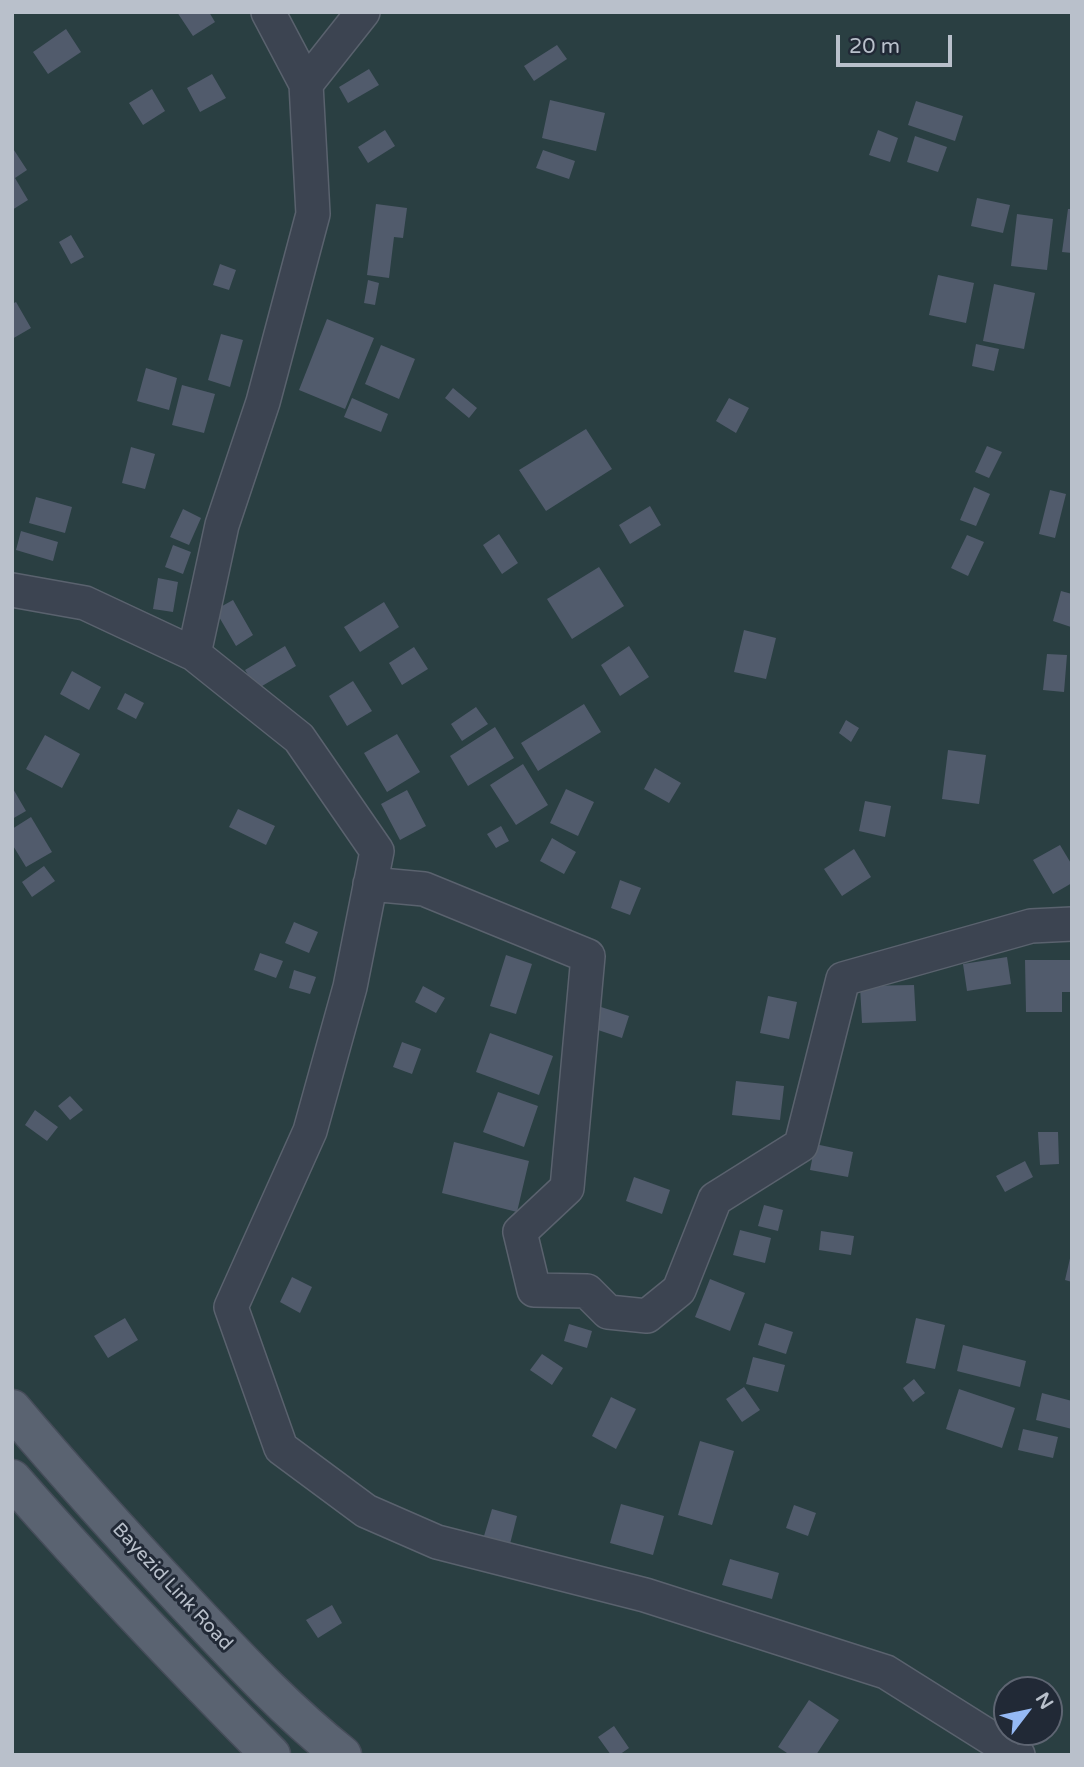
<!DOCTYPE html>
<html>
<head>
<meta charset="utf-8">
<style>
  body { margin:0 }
  #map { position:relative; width:1084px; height:1767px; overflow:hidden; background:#283241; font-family:"Varela Round",sans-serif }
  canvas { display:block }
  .frame { position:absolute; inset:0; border:14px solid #b9c0cb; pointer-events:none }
  .north { position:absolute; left:993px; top:1676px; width:70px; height:70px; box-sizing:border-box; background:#212936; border:2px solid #5e6572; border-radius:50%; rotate:58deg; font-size:19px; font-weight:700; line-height:28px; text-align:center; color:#b9c0cb }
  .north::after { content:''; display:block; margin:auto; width:24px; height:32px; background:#95b9f4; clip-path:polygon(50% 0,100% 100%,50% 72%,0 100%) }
  .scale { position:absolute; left:836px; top:35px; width:116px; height:32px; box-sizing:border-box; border:4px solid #b9c0cb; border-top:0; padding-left:9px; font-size:21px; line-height:24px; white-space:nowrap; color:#b9c0cb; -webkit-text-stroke:5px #212936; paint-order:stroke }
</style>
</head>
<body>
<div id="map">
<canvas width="1084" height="1767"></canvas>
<div class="frame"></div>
<div class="north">N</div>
<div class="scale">20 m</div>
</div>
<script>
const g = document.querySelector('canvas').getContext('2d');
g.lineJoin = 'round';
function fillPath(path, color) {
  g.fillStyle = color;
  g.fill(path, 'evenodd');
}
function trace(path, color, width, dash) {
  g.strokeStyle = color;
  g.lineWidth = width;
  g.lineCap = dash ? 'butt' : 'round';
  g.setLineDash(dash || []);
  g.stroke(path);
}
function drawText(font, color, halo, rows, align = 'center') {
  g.font = font + ' "Varela Round",sans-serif';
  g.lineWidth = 6;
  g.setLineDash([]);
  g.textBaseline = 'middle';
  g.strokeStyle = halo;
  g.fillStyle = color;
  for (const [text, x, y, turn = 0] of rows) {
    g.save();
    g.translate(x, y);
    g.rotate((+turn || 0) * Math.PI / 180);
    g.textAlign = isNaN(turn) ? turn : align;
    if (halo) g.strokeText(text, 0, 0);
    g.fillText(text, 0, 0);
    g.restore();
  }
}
fillPath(new Path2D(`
  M12,12H1072V1755H12ZM1007,1690H1049V1732H1007Z`), '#2a3f42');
fillPath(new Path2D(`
  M177,12H209L215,22L193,36Z
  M66,29L81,52L48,74L33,52Z
  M557,45L567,59L534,81L524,66Z
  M369,69L379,85L348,103L339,87Z
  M212,74L226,98L200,112L187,88Z
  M152,89L165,111L143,125L129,103Z
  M550,100L605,113L596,151L542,138Z
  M916,101L963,116L955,141L908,125Z
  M385,130L395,146L368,163L358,147Z
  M878,130L898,138L890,162L869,155Z
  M915,136L947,147L938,172L907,162Z
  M12,147L27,170L15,178L28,200L12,210Z
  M543,150L575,161L569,179L536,168Z
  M977,198L1010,205L1003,233L971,226Z
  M376,204L407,208L403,238L394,237L389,278L367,275Z
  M1068,209H1072V253L1062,252Z
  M1017,214L1053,219L1047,270L1011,266Z
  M71,235L84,257L71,264L59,242Z
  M220,264L236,270L229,290L213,285Z
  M938,275L974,283L966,323L929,315Z
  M368,280L379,283L375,305L364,303Z
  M994,284L1035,293L1024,349L983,341Z
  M16,302L31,328L12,339V304Z
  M327,319L374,338L345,409L299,390Z
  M221,334L243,340L230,387L208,380Z
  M976,344L999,349L994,371L972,366Z
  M381,345L415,359L399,399L365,384Z
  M146,368L177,378L169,410L137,401Z
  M182,385L215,394L204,433L172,425Z
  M453,388L477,408L469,418L445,398Z
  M352,398L388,414L381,432L344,417Z
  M729,398L749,408L736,433L716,421Z
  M586,429L612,469L546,511L519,470Z
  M987,446L1002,452L989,478L975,472Z
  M131,447L155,454L145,489L122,483Z
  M974,487L990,494L976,526L960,520Z
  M1050,490L1066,494L1055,538L1039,534Z
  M36,497L72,507L65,533L29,523Z
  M650,506L661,525L630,544L619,525Z
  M183,509L201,518L189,545L170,537Z
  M21,531L58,542L53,561L16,550Z
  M499,534L518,563L502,574L483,545Z
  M967,535L984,542L968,576L951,568Z
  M173,545L191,552L183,574L165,567Z
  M599,567L624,606L572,639L547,599Z
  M158,578L178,582L173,612L153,609Z
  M1061,591L1072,594L1071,627L1053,621Z
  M233,600L253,635L236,646L215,610Z
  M384,602L399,627L360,652L344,627Z
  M744,630L776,638L766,679L734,672Z
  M285,646L296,666L257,689L245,670Z
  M629,646L649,677L620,696L601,665Z
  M414,647L428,669L402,685L389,663Z
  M1047,654L1067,655L1064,692L1043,690Z
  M72,671L101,687L89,710L60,694Z
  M353,681L372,711L347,726L329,696Z
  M125,693L144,703L136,719L117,709Z
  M584,704L601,732L538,771L521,743Z
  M476,707L488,724L462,741L451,724Z
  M846,720L859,728L851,742L839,733Z
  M495,727L514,758L468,786L450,756Z
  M397,734L420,772L387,792L364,753Z
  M45,735L80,754L62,788L26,769Z
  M948,750L986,755L979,804L942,799Z
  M523,764L548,805L516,825L490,785Z
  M655,768L681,783L669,803L644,789Z
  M12,787L26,811L12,819Z
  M566,789L594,802L578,836L550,823Z
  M407,790L426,826L400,840L381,804Z
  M865,801L891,806L885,837L859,831Z
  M238,809L275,826L266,845L229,827Z
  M31,817L52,852L26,867L12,844V829Z
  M501,826L509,841L496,848L487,834Z
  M552,838L576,852L564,874L540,861Z
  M1060,845L1072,865V883L1053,894L1033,860Z
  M854,849L871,877L842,896L824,869Z
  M44,866L55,881L32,897L22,882Z
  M620,880L641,888L630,915L611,908Z
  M294,922L318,932L309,953L285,943Z
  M260,953L283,961L276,978L254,970Z
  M506,955L532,964L516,1014L490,1006Z
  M1007,957L1011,984L967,991L963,964Z
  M1025,960H1072V992H1062V1012H1026Z
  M294,970L316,977L310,994L289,988Z
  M914,985L916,1021L862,1023L860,986Z
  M423,986L445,998L436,1013L415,1002Z
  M768,996L797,1002L789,1039L760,1033Z
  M601,1007L629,1016L622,1038L595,1029Z
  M490,1033L553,1056L539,1095L476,1072Z
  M402,1042L421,1049L412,1074L393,1067Z
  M736,1081L784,1086L780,1120L732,1115Z
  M498,1092L538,1106L524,1147L483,1132Z
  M70,1096L83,1110L70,1120L58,1106Z
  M35,1110L58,1127L47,1141L25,1125Z
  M1038,1132H1058L1059,1164L1040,1165Z
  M454,1142L529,1161L517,1212L442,1193Z
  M815,1144L853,1152L848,1177L810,1170Z
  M1025,1161L1033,1177L1005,1192L996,1176Z
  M634,1177L670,1190L662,1214L626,1201Z
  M764,1205L783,1210L778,1231L758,1226Z
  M740,1230L771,1238L765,1263L733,1255Z
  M821,1231L854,1236L851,1255L819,1250Z
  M1071,1254H1072V1282L1065,1280Z
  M292,1277L312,1287L300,1313L280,1302Z
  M710,1279L745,1293L730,1331L695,1317Z
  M125,1318L138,1340L108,1358L94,1336Z
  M916,1318L945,1325L935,1369L906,1363Z
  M765,1323L793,1332L786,1354L758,1345Z
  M569,1324L592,1331L587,1348L564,1341Z
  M963,1345L1026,1361L1020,1387L957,1371Z
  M542,1354L563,1368L552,1385L530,1370Z
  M753,1357L785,1365L778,1392L746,1384Z
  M914,1379L925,1393L913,1402L903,1388Z
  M744,1387L760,1410L742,1422L726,1399Z
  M959,1389L1015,1408L1002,1448L946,1429Z
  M1042,1393L1072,1401V1429L1036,1420Z
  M611,1397L636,1409L616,1449L592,1436Z
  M1023,1429L1058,1437L1053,1458L1018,1450Z
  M700,1441L734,1451L712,1525L678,1515Z
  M621,1504L664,1516L653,1555L610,1543Z
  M794,1505L816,1513L808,1536L786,1528Z
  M492,1509L517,1516L510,1544L484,1536Z
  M730,1559L779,1573L772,1599L722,1585Z
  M332,1605L342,1623L318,1638L306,1620Z
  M809,1700L839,1720L816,1755H790L778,1747Z
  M614,1726L629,1748L619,1755H611L598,1737Z`), '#515b6c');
const street = new Path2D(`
  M268,12L306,84L313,214L263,402L222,525L194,654L299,738L377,851L350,987L310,1131L231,1307L281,1448L366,1511L437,1542L645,1595L886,1672L1018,1755
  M306,84L363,12
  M12,590L85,603L194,654
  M370,884L424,889L588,956L567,1188L520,1232L534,1290L587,1291L608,1312L647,1316L679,1290L715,1199L801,1145L843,979L1031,926L1072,924`);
const primary = new Path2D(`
  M12,1409C67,1474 124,1537 182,1599C233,1653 284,1709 342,1755
  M12,1479C95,1574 182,1665 271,1755`);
trace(street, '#5a626e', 36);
trace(primary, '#464d5a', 41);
trace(street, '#3c4451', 33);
trace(primary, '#5a6371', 38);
drawText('19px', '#b9c0cb', '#212936', [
  ["Bayezid Link Road",172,1587,47]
]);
</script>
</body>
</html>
